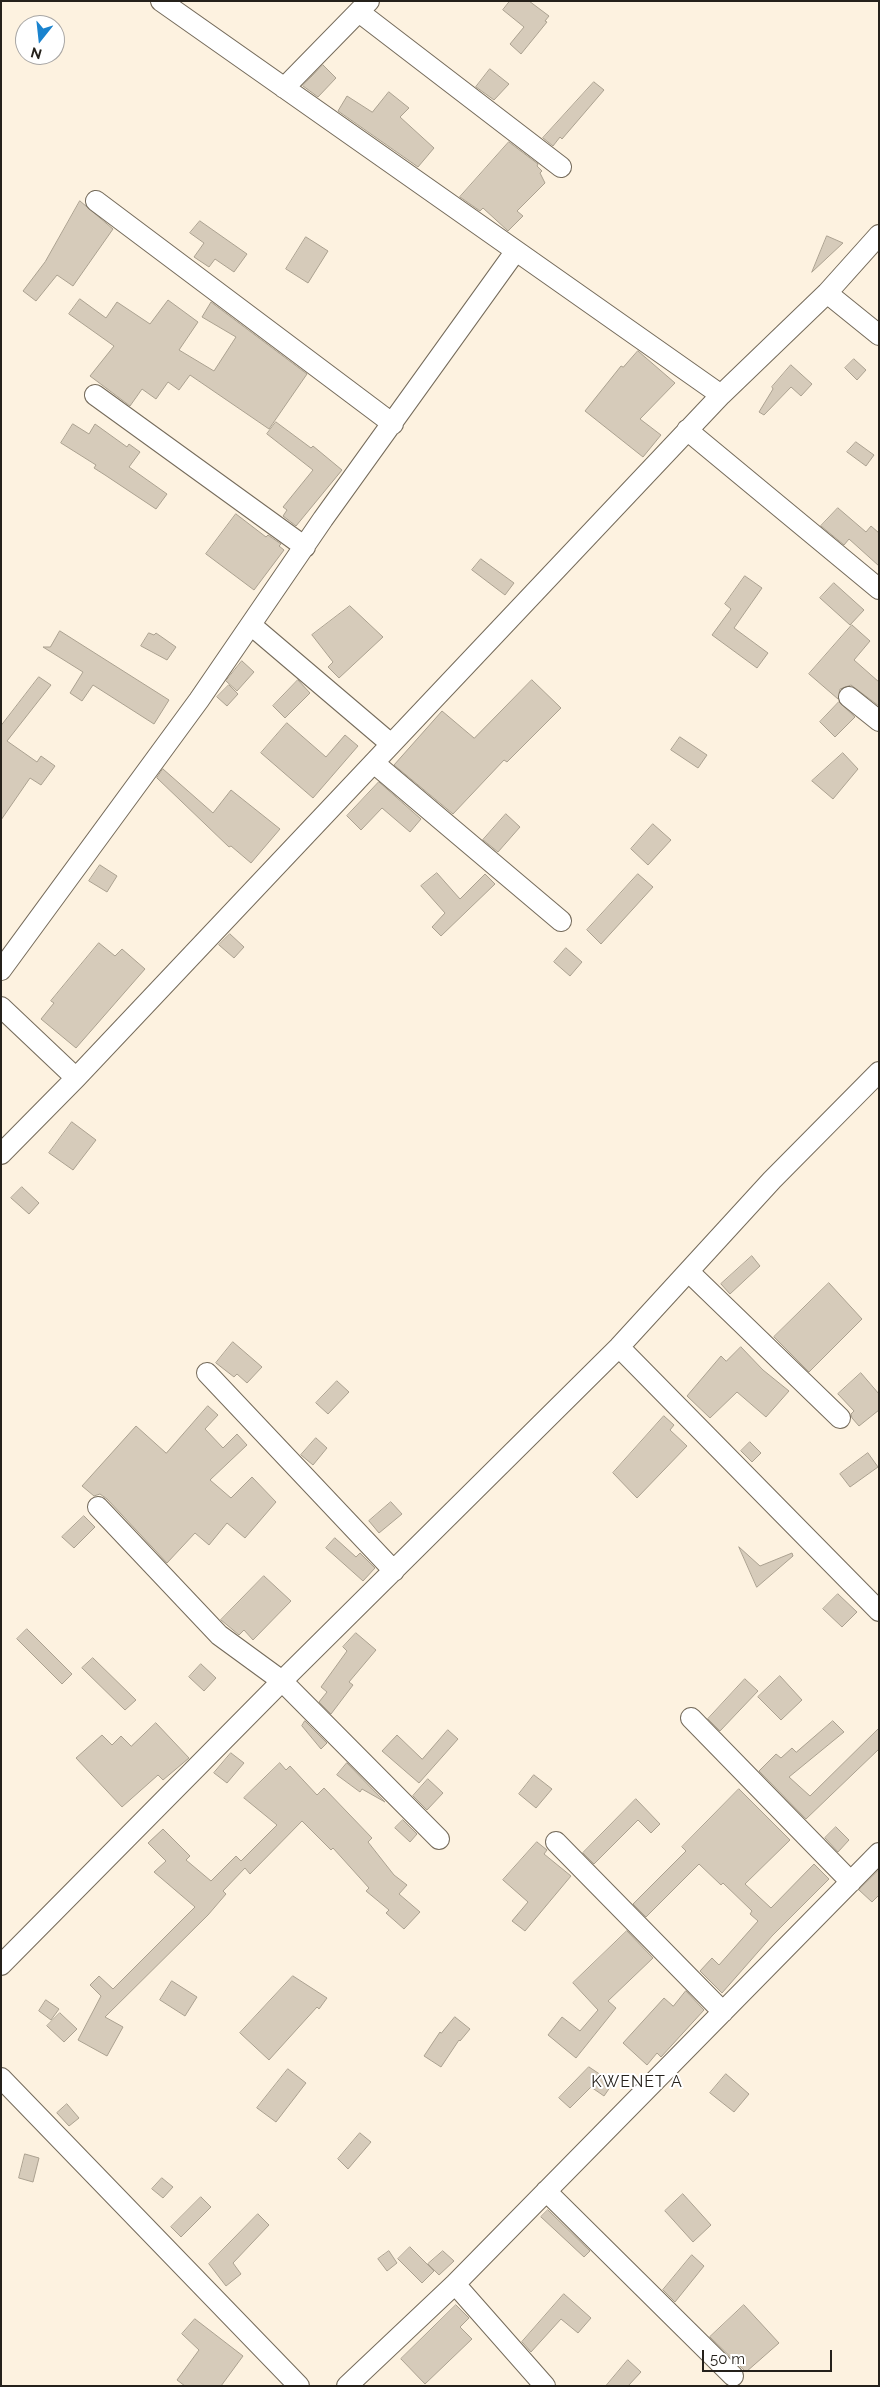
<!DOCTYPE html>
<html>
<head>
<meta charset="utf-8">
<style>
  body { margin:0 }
  #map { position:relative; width:880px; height:2387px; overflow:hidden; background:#fdf2e0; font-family:Raleway,sans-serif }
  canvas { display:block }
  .frame { position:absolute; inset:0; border:2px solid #25211b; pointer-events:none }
  .north { position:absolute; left:15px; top:15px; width:50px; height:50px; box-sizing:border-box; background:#fff; border:1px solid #a8a6a4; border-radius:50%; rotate:196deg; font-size:14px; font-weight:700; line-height:20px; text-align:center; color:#25211b }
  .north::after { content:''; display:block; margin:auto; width:18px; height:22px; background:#1a83ce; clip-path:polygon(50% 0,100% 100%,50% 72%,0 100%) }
  .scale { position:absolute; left:702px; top:2350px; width:130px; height:22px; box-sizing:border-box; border:2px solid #25211b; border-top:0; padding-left:6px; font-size:15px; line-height:18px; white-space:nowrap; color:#25211b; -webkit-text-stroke:4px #fff; paint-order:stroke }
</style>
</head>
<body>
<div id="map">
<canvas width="880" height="2387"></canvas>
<div class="frame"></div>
<div class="north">N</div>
<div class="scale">50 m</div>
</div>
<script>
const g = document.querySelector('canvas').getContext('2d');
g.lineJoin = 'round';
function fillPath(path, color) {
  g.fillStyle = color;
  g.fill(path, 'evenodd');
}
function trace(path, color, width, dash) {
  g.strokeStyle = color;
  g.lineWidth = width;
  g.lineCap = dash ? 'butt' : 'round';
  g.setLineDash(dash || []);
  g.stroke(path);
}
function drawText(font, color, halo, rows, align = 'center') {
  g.font = font + ' Raleway,sans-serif';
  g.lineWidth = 4;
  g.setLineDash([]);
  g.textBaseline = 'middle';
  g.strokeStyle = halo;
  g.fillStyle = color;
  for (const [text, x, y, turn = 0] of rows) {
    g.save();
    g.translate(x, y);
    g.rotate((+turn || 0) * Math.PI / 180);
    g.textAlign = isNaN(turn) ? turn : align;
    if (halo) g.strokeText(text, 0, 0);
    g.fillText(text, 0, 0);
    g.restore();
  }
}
const building = new Path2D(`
  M510,1H529L549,16L545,21L547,22L521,54L510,44L524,27L503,10Z
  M323,65L336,78L318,97L303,86Z
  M490,69L509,84L494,100L476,87Z
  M594,82L604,90L562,139L560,137L553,146L543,138Z
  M389,92L409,108L400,117L434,148L418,167L338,111L347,96L372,112Z
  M509,142L538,164L537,166L542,171L540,173L545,183L517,211L523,216L508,231L483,208L480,211L460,197Z
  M80,201L113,229L73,286L57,275L36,301L23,291L45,262Z
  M200,221L247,254L234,272L215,259L209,267L194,257L204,243L190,233Z
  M827,236L843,243L812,272Z
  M306,237L328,251L308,283L286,269Z
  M80,299L106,318L117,302L150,324L168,300L198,322L179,350L214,371L236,337L202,317L211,302L307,374L269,429L190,375L179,390L168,382L156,399L142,389L130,406L90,376L114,346L69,314Z
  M638,351L675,383L640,419L661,435L643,457L585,411L621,366L623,367Z
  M854,359L866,370L857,380L845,368Z
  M791,365L812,384L801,396L791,387L764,415L759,412L773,389L772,387Z
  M276,422L311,448L313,446L342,470L296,526L283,516L287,510L283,507L313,470L267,434Z
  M73,424L89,434L95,424L127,447L129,444L140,452L129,467L167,494L156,509L105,475L94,468L96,465L61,443Z
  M856,442L874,455L866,466L847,452Z
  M838,508L866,532L871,526L879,533V566L849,539L844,545L821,526Z
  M236,514L266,537L268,535L281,544L279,546L284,550L254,590L206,554Z
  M481,559L514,583L505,595L472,570Z
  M745,576L762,588L734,628L768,653L757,668L712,635L731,609L725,604Z
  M834,583L864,610L850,625L820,598Z
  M350,606L383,637L339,678L328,667L333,662L312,635Z
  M852,625L870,641L854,660L879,682V706L851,685L840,689L838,699L809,674Z
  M60,631L169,700L154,724L93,685L82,701L70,693L83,672L43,647H50Z
  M149,633L154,635L156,633L176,647L167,660L141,646Z
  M242,661L254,672L237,691L226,681Z
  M39,677L51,685L7,741L37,762L41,756L55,766L41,785L30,778L1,820V726Z
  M298,680L310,693L285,718L273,706Z
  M532,680L561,708L507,762L504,760L453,814L394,765L442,711L474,738Z
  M229,685L238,694L227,706L217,697Z
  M839,702L855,717L835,737L820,722Z
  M287,723L326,757L345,735L358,746L313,798L261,753Z
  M680,737L707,755L698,768L671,750Z
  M843,753L858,769L833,799L812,781Z
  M163,769L213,813L231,790L280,829L251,863L231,846L229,847L157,778Z
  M379,782L421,819L410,832L382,808L361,830L347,816Z
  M506,814L520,827L498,852L483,840Z
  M653,824L671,840L648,865L631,849Z
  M100,865L117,876L107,892L89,881Z
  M437,873L460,899L485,874L495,884L441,936L432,927L445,913L421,886Z
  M638,874L653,887L601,944L587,930Z
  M230,934L244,947L234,958L219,945Z
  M99,943L115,956L122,949L145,969L76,1048L41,1019L54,1003L51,1001Z
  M566,948L582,962L570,976L554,962Z
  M72,1122L96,1140L73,1170L49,1153Z
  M22,1187L39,1203L29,1214L11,1198Z
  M752,1256L760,1266L730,1294L721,1284Z
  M829,1283L862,1319L809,1372L774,1337Z
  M233,1342L262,1367L247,1383L237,1374L234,1377L216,1363Z
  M741,1347L763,1370L789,1391L766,1417L737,1392L710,1418L687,1396L721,1356L726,1361Z
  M861,1373L879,1394V1410L859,1426L852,1418L851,1414L854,1411L838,1394Z
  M337,1381L349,1392L328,1414L316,1403Z
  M208,1406L218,1415L205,1429L223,1448L237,1434L247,1445L210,1480L231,1498L252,1477L276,1502L245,1538L227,1523L209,1545L195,1533L167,1563L107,1499L100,1494L94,1496L82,1486L136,1426L166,1453Z
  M664,1416L674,1425L670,1430L687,1446L637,1498L613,1473Z
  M316,1438L327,1448L313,1465L301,1455Z
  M750,1442L761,1453L752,1462L741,1451Z
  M868,1453L878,1467L850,1487L840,1474Z
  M391,1502L402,1514L379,1533L369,1521Z
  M84,1516L95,1527L74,1548L62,1537Z
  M335,1538L356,1557L360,1553L375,1568L363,1581L326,1548Z
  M739,1547L760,1566L792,1553L793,1556L757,1587Z
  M264,1576L291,1601L253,1640L244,1630L239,1635L221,1620Z
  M838,1594L857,1612L842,1627L823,1609Z
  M27,1629L72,1674L62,1684L17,1639Z
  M356,1633L376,1650L349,1682L353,1685L331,1714L319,1702L327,1692L321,1687L347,1651L343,1647Z
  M93,1658L136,1700L125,1710L82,1668Z
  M201,1664L216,1678L204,1691L189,1677Z
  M780,1676L802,1700L781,1720L758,1697Z
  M745,1679L758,1691L720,1731L708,1719Z
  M305,1721L327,1743L321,1749L302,1726Z
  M833,1721L844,1732L789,1777L810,1796L879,1728V1749L806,1819L759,1771L776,1754L781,1758L792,1748L796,1752Z
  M156,1723L189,1758L163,1780L158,1775L122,1807L76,1758L102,1735L112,1745L121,1736L131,1746Z
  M448,1730L458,1739L419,1783L382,1751L397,1735L422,1759Z
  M231,1753L244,1763L227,1783L214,1773Z
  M280,1763L286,1770L290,1766L317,1795L324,1788L372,1838L368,1842L394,1875L407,1885L399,1894L420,1912L404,1929L386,1913L389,1910L366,1891L369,1888L333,1848L331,1850L302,1821L250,1874L245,1868L223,1891L226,1894L208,1915L105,2017L123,2027L107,2056L78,2040L101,1996L90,1985L99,1976L113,1989L195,1907L154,1872L166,1861L148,1843L163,1829L190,1856L186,1860L211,1881L236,1856L241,1861L277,1825L244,1798Z
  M347,1763L385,1802L362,1789L360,1792L337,1775Z
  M534,1775L552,1789L536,1808L519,1794Z
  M428,1779L443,1793L427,1810L413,1796Z
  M739,1789L790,1840L745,1884L771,1908L814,1864L829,1879L772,1936L722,1993L700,1971L712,1958L719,1965L758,1921L750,1914L752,1911L723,1883L721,1885L699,1864L646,1917L633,1904L686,1851L682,1847Z
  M636,1799L660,1824L651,1833L638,1820L594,1864L583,1853Z
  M403,1820L417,1834L410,1842L395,1828Z
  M836,1827L849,1840L838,1852L825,1838Z
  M537,1842L547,1850L544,1854L571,1876L525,1931L512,1921L528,1902L503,1880Z
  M879,1870V1895L872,1902L859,1890Z
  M627,1931L653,1958L608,2001L616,2008L576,2058L548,2035L562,2017L580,2031L598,2010L573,1983Z
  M293,1976L327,1998L319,2009L317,2007L269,2060L240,2033Z
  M172,1981L197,1997L185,2016L160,2000Z
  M686,1991L704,2010L661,2057L657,2053L647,2065L623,2043L664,1998L673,2006Z
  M46,2000L59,2009L51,2020L39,2011Z
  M60,2013L77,2029L64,2042L47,2026Z
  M455,2017L470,2029L460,2041L459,2040L441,2067L424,2056L440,2032L441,2033Z
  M589,2067L613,2083L604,2096L591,2087L570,2108L559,2098Z
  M288,2069L306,2083L276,2122L257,2108Z
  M726,2074L749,2094L734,2112L710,2093Z
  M67,2104L79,2118L69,2126L57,2113Z
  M360,2133L371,2142L348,2169L338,2159Z
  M25,2154L39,2158L33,2182L19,2178Z
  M162,2178L173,2187L163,2198L152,2189Z
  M683,2194L711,2225L693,2242L665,2211Z
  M201,2197L211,2207L181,2237L171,2227Z
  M548,2210L590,2251L584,2257L541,2217Z
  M258,2214L269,2225L233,2263L241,2274L226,2286L209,2264Z
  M410,2247L434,2271L422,2283L398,2259Z
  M389,2251L397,2263L387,2271L378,2259Z
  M443,2251L454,2261L439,2275L428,2264Z
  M692,2255L704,2266L675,2302L663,2290Z
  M564,2294L591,2318L578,2333L561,2319L531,2352L522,2342Z
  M456,2305L469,2318L460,2327L472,2339L425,2384L401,2359Z
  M744,2305L779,2343L746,2372L710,2337Z
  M195,2319L243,2356L221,2386H185L177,2380L199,2350L182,2334Z
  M628,2360L641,2372L628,2386H606Z`);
fillPath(building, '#d6cbba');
trace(building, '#aba190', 1);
const street = new Path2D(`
  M161,1L721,395
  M359,12L561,167
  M284,88L369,1
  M96,201L393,424
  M827,293L879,335
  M95,395L305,547
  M687,430L879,589
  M251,625L391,744
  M849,697L879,721
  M374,763L561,921
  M1,970L199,700L323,519L515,252
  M1,1007L76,1078
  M1,1154L76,1078L721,395L827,293L879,235
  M689,1272L840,1418
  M619,1347L879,1611
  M207,1373L394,1571
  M98,1507L219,1635L282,1681L439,1839
  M691,1718L851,1882
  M556,1842L723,2012
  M1,1965L282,1681L619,1347L772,1180L879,1072
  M1,2078L299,2386
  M546,2191L733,2376
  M455,2284L545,2386
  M347,2386L455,2284L879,1853`);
trace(street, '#756b5b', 22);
trace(street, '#fff', 20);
g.letterSpacing = '1px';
drawText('16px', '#25211b', '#fff', [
  ["KWENET A",637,2082]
]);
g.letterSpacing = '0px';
</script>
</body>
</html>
